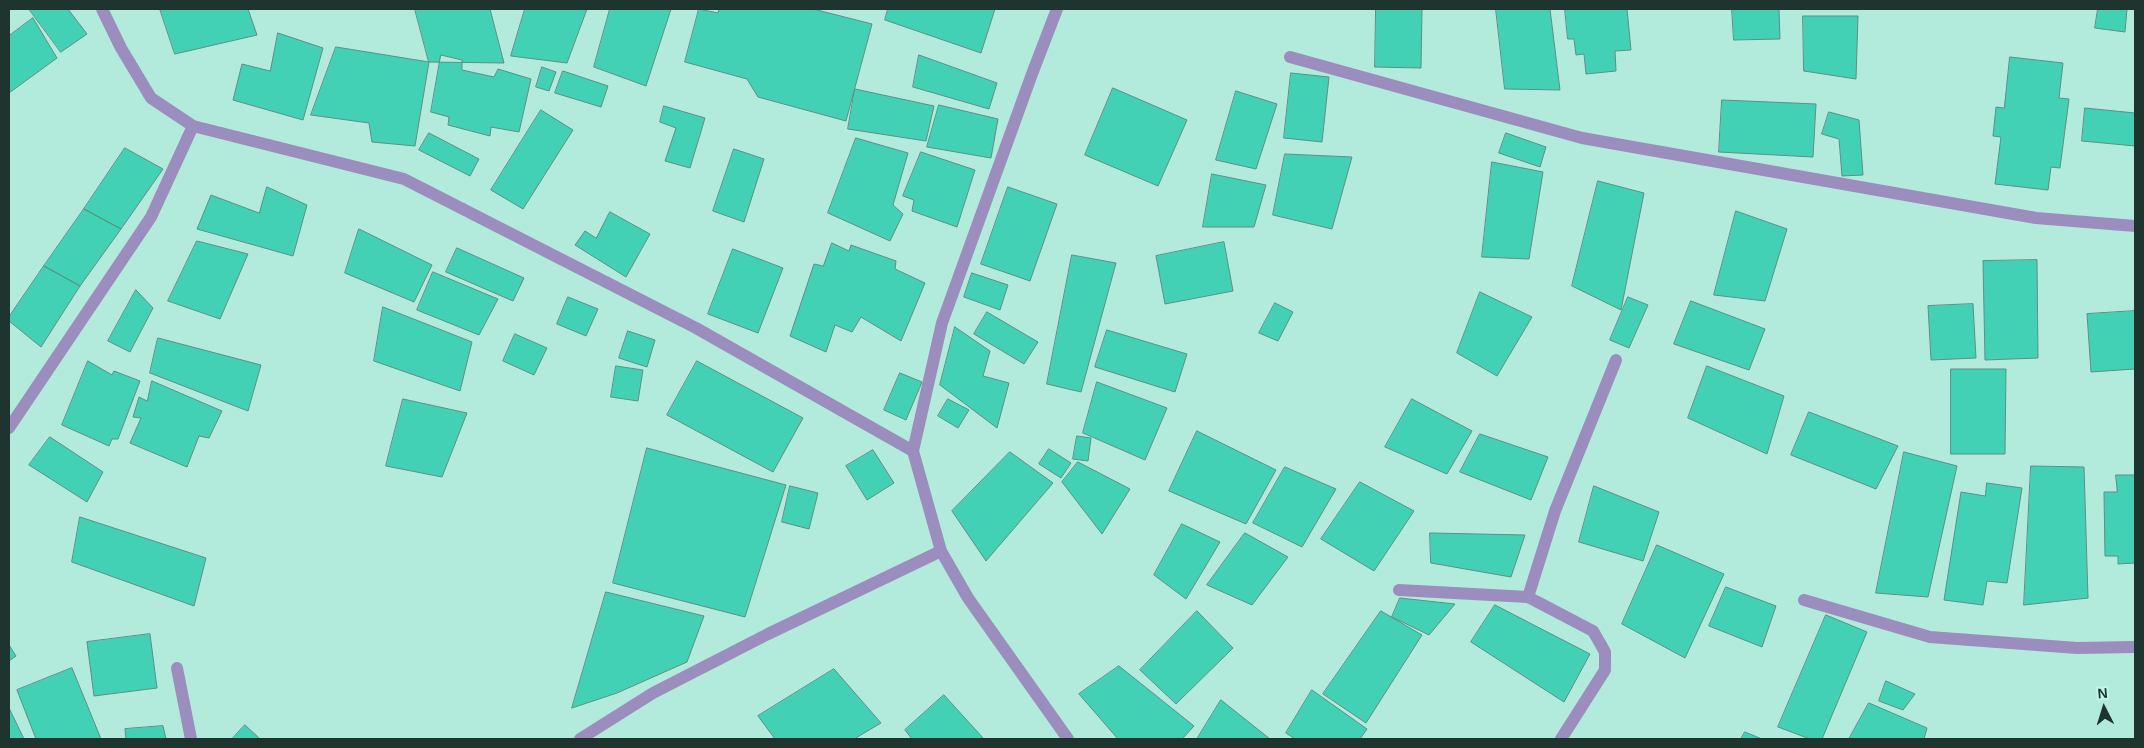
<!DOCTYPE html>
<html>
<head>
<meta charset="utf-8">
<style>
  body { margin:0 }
  #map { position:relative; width:2144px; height:748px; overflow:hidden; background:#b2eadc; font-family:Arial,sans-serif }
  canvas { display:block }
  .frame { position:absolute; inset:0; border:10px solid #1e342f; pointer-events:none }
  .north { position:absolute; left:2079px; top:683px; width:50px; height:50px; -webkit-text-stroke:4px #bff7e9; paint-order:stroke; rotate:355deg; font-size:14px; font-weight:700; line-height:20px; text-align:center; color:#1e342f }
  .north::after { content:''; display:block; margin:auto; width:18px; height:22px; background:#1e342f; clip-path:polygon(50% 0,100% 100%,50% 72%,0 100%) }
</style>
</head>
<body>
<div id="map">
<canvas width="2144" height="748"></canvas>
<div class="frame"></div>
<div class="north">N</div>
</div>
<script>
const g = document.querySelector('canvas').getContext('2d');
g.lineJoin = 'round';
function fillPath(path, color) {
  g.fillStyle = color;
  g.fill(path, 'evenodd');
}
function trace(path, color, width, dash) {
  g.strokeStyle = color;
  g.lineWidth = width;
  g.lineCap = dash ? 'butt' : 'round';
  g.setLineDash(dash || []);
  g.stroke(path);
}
const building = new Path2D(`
  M29,9H68L87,34L61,52Z
  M160,9H248L257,35L175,54Z
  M415,9H490L504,63L429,62Z
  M525,9H587L567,63L511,56Z
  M610,9H671L646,86L594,67Z
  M699,9L718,13L719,9H813L872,24L846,121L758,97L747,79L685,62Z
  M888,9H995L981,53L885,20Z
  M1376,9H1422L1421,68L1375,67Z
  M1496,9H1550L1560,90L1505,89Z
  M1565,9H1627L1631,50L1615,51L1616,71L1586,74L1584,54L1576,55L1574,39H1568Z
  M1732,9H1779L1780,39L1734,40Z
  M2098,9H2127L2125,32L2095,28Z
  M1803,16H1858L1856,79L1804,71Z
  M33,18L57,58L9,93V36Z
  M278,33L323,48L303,120L233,100L242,64L270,71Z
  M336,47L429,62L415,146L372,142L369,123L311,115Z
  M441,55L462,60V70L494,77L498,69L531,79L519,132L491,127L490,136L448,125L449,117L431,112Z
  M919,55L997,83L989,109L913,87Z
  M2010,57L2063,63L2059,98L2069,99L2060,168L2051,167L2048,190L1995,184L2001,137L1993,136L1996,107L2004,108Z
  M542,67L556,72L549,91L536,87Z
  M563,71L608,86L601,107L555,93Z
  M1291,73L1329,77L1322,142L1284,138Z
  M1113,88L1187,120L1158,186L1085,155Z
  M855,89L934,106L926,141L848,129Z
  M1236,91L1277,104L1256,169L1216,160Z
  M1722,100L1816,104L1813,157L1719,152Z
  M939,105L998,119L991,158L927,147Z
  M664,106L705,118L690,168L665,161L676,128L660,122Z
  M2085,108L2135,113V146L2082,141Z
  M541,110L573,130L523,209L491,190Z
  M1829,112L1859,120L1863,175L1842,176L1839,139L1822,134Z
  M429,133L479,159L470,176L419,150Z
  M1506,133L1546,147L1540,167L1499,153Z
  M856,138L908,153L893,205L903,214L890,241L828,213Z
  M125,148L163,169L121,229L84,209Z
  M734,149L764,159L744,222L713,211Z
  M921,152L975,170L957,227L912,211L914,200L903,196Z
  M1285,154L1352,157L1332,229L1273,215Z
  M1492,162L1543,172L1529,259L1482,257Z
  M1212,174L1266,185L1254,227H1203Z
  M1598,181L1644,193L1621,310L1572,286Z
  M267,187L307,205L293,256L197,229L211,195L259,213Z
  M1008,187L1057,204L1030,281L981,264Z
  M84,209L121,229L80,286L44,266Z
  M1736,211L1787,229L1765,301L1714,295Z
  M610,212L650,234L626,277L575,245L585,231L596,238Z
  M359,229L432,265L414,302L345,273Z
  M197,241L248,254L220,319L168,301Z
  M1224,242L1233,291L1165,304L1156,256Z
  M832,243L849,251L851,245L896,261L895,269L925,283L901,341L861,317L852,332L835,325L826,352L790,336L814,264L823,266Z
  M457,248L524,278L513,301L446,272Z
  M733,249L783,268L758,333L708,314Z
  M1072,255L1116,263L1081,392L1047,384Z
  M2037,260L2038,358L1985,360L1983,261Z
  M44,266L80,286L41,347L9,321V317Z
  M433,272L498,299L479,335L417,310Z
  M972,273L1008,285L1000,310L964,297Z
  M136,290L153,308L130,352L108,341Z
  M1480,292L1532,317L1497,376L1457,353Z
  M568,297L598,309L586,336L557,324Z
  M1628,297L1648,305L1629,348L1610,340Z
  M1691,301L1765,329L1749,370L1674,344Z
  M1275,303L1293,312L1278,341L1259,333Z
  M1973,304L1976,358L1931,360L1928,306Z
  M383,307L472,342L460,391L374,361Z
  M2135,311V369L2091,372L2087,314Z
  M987,312L1038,342L1024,364L974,334Z
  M955,327L990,351L983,376L1009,383L997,428L940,385Z
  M1107,330L1187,354L1175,392L1095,367Z
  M628,331L655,340L647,367L619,358Z
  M515,334L547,348L534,375L503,361Z
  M158,338L261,365L248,411L150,373Z
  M88,361L112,375L114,371L140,381L118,439H112L109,446L62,425Z
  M697,361L803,418L773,472L667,415Z
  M616,366L643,370L638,401L611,397Z
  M1707,366L1784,396L1767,454L1688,418Z
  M1951,369H2006L2005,454H1951Z
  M900,373L922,382L906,420L884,410Z
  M152,381L222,411L209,438L199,436L187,467L130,443L141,418L133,417L139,397L147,401Z
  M1097,382L1167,408L1145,460L1083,433Z
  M403,399L467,413L442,477L386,466Z
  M948,399L969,410L958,428L938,416Z
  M1412,399L1472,431L1447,474L1385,447Z
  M1809,412L1898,446L1876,489L1791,455Z
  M1197,431L1276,470L1246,524L1169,491Z
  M1480,434L1548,457L1531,500L1460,472Z
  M1077,436L1091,438L1088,461L1073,459Z
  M50,437L103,472L87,502L29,465Z
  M647,448L786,485L745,617L613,583Z
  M1049,449L1071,463L1061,478L1039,464Z
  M873,450L894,483L867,500L846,466Z
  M1010,452L1053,483L986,561L952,511Z
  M1904,452L1957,466L1928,597L1876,593Z
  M1078,462L1130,489L1102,534L1062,482Z
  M2031,466L2084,467L2088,598L2024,605Z
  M1285,467L1336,489L1302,547L1253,523Z
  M2116,475H2135V563L2118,564V556H2105L2104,492H2117Z
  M1360,482L1414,511L1374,571L1321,539Z
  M1987,483L2022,488L2007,583L1987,581L1983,605L1944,600L1961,492L1985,496Z
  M790,486L818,493L809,529L782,522Z
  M1594,486L1659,512L1643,561L1579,542Z
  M80,517L206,558L194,606L72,562Z
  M1182,524L1220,542L1186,599L1154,575Z
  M1245,533L1288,557L1252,605L1207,585Z
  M1430,533L1525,535L1511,577L1431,563Z
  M1657,545L1724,574L1685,658L1622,624Z
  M1726,587L1776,606L1762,647L1709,626Z
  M606,592L704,616L687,662L617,693L572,708Z
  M1400,598L1455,604L1429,635L1392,617Z
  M1495,605L1590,654L1564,702L1471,642Z
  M1197,611L1233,648L1176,704L1140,670Z
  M1381,611L1422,635L1366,723L1323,694Z
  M1826,615L1867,632L1822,739H1810L1778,727Z
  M150,634L157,688L94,696L87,642Z
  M9,645L16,656L9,661Z
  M1119,666L1194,726L1182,739H1118L1079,694Z
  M72,668L101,739H36L17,690Z
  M834,669L881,723L854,739H775L758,716Z
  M1886,681L1915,694L1903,710L1879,701Z
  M1312,690L1367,729L1360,739H1295L1286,733Z
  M944,695L984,739H912L905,730Z
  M1221,700L1270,739H1197Z
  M1869,703L1927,728L1924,739H1849Z
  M9,708L24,739H9Z
  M245,725L260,739H232Z
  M163,726L166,739H126L125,729Z
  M1745,732L1762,739H1741Z`);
fillPath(building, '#43d1b6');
trace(building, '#5b9083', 1);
trace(new Path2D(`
  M102,9L121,48L151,98L193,126L404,179L696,328L913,451L941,551L968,598L1068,739
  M1290,57L1582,138L2036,218L2135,226
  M9,428L151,217L193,126
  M913,451L942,323L1032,74L1057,9
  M1399,590L1528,597L1593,631L1605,652V670L1561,739
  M1528,597L1555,511L1616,360
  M1804,600L1930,637L2077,648L2135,647
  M177,668L191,739
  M580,739L653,693L768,634L941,551`), '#9b8dbd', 12);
</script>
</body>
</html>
